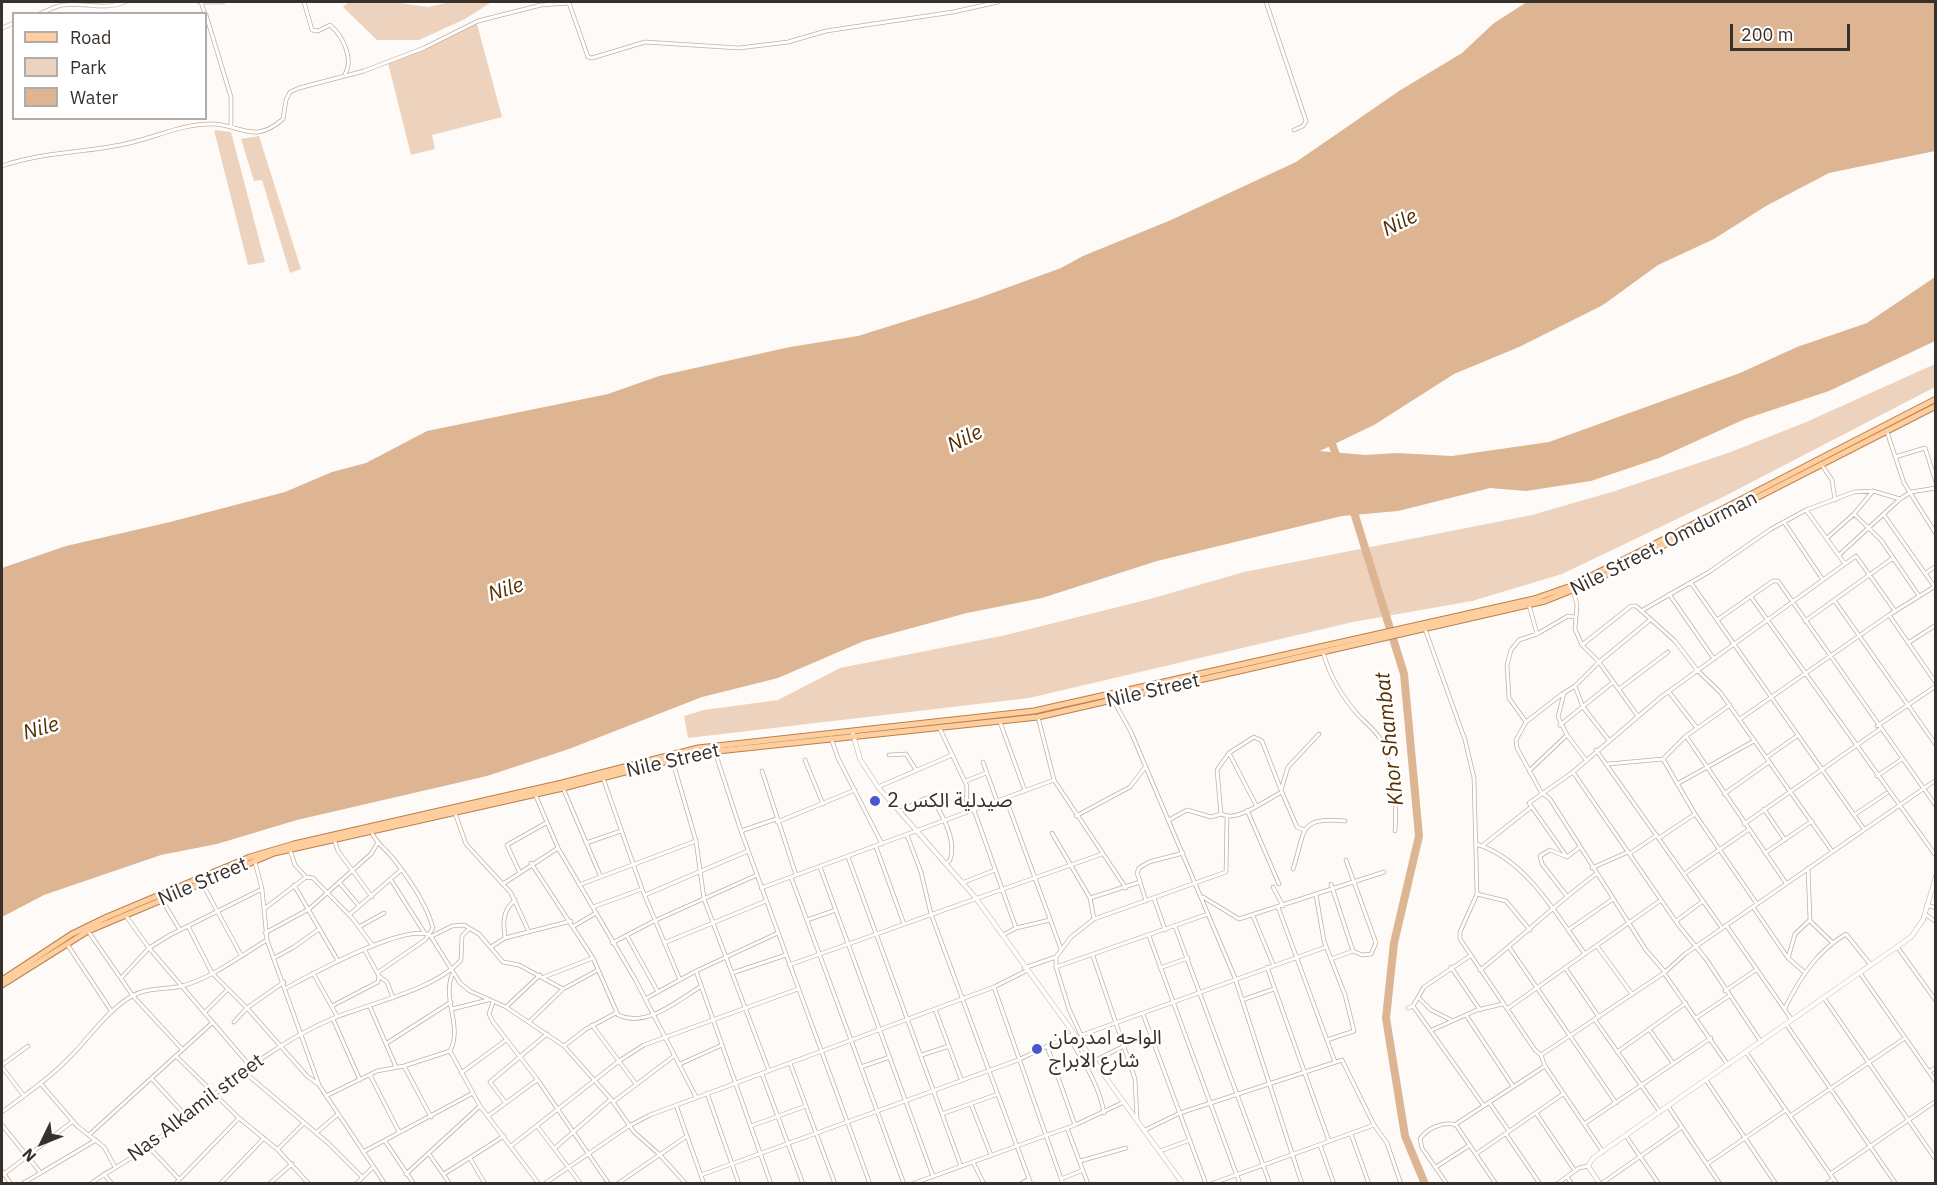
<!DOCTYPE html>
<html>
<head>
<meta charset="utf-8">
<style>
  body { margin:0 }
  #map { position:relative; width:1937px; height:1185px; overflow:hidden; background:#fefaf7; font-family:"IBM Plex Sans",sans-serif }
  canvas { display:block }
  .frame { position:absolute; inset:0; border:3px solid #38302a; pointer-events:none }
  .legend { position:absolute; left:12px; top:12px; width:195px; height:108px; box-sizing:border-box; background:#fff; border:2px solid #afacaa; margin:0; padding:8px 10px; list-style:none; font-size:18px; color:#38302a }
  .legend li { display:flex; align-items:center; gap:12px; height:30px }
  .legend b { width:30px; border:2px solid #afacaa }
  .north { position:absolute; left:12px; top:1113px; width:60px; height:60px; -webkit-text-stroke:4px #fff; paint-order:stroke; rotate:227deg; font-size:16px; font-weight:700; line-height:24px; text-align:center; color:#38302a }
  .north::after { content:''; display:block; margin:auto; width:21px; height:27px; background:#38302a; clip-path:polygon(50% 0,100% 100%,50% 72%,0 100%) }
  .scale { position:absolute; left:1730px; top:24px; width:120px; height:27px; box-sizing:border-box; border:3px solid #38302a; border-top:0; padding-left:8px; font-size:18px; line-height:21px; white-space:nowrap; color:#38302a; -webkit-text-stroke:4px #fff; paint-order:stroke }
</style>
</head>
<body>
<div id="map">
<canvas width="1937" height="1185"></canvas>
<div class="frame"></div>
<ul class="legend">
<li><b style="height:8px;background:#fece9f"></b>Road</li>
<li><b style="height:16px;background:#edd3bd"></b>Park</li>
<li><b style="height:16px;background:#ddb592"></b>Water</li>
</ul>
<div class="north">N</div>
<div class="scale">200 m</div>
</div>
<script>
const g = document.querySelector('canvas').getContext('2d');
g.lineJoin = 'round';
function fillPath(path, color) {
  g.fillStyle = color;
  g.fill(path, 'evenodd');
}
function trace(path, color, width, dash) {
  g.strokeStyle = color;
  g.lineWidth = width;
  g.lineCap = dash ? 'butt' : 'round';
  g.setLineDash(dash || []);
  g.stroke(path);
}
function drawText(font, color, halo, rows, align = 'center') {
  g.font = font + ' "IBM Plex Sans","Noto Sans Arabic",sans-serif';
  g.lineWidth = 5;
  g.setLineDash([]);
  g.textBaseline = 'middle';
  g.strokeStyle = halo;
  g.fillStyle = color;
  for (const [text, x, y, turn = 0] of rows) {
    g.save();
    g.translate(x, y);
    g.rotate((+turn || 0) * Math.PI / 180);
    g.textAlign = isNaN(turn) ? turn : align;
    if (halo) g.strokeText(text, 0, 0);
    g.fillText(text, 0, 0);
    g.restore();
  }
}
fillPath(new Path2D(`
  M349,2H393L428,7L450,2L490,3L465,19L419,40H377L343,7Z
  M477,24L502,117L432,135L435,149L411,155L388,63Z
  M214,130L231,132L265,262L248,265Z
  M259,136L301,269L290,273L262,180L254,181L241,139Z
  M1935,364V387L1723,497L1562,574L1472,601L1353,622L1029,698L688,738L684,716L704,710L778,700L840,668L1006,635L1150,599L1244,572L1532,515L1615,491L1728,453L1804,423Z`), '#edd3bd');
fillPath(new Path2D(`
  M1527,2H1935V151L1829,173L1766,206L1714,239L1658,265L1603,305L1519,347L1454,374L1374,425L1320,451L1365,455L1397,453L1452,456L1549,442L1740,373L1797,347L1867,323L1935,277V341L1829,391L1745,419L1659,458L1591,481L1526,491L1490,488L1398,511L1342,516L1157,561L1042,598L967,613L864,641L778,678L702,697L569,749L487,776L297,820L217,844L161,855L44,895L2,917V568L66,546L170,522L285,492L332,472L366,463L427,431L608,394L659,376L790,347L858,336L976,299L1061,268L1083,256L1171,220L1296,162L1399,91L1462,53L1494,23Z`), '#ddb592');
trace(new Path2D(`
  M1329,435L1338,461
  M1352,506L1404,674L1419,836L1394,943L1386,1018L1405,1136L1425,1184`), '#ddb592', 8);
const minor = new Path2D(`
  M199,2H223
  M201,2L205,14
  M304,2L312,30L318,31L330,25C343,36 354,59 345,74
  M1266,2L1306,121L1303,126L1294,130
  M39,14C47,11 55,6 63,5C86,2 103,11 125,2
  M206,15L231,97V126
  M2,28L14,23
  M2,166C41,152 84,153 125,144C155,138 182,123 215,124C242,126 255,144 283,119L286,100L290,92L299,88L364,71L424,48L478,21L541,5L569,3L588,57L592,58L645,42L739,48L788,42L826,31L953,12L998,2
  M1887,432L1904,483L1936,534
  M1895,457L1925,448L1936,482
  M1821,464L1832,480L1835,500
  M1806,510L1845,564
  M1854,514L1881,540L1919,596
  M1884,515L1936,589
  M1784,522L1823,580
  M1827,538L1854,514L1873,491
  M1839,555L1900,499L1911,492L1936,488
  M1926,573L1936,566
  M1691,583L1864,829
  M1573,590L1577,605L1575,629L1582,645L1599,662L1637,715
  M1669,594L1714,659
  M1751,597L1936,856
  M1834,600L1936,745
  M1529,605L1537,634
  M1641,611L1709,572L1771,529L1806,510L1854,492L1873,491L1900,499
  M1889,615L1936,683
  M1575,617L1568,616L1537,634L1519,640L1511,650L1507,665L1509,698L1526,722L1516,740L1517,748L1541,792L1550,799L1646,950L1665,972
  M1717,620L1773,581H1778L1936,806
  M1805,621L1893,558
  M1425,629L1465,740L1474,778L1477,894L1460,932V939L1535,1050L1541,1055L1545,1066L1603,1152
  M1908,643L1936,625
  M1582,645L1631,606H1636L1675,641L1698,671L1720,692L1832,851
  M1323,652C1330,677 1342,697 1359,716C1366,723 1376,731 1381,740C1393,761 1397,808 1395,831
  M1575,686L1583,707L1608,739
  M1619,689L1668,652
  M1669,692L1697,728
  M1113,700L1131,732L1235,978L1302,1184
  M1038,717L1054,780L1126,888
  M1740,719L1889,615L1934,587
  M1000,722L1025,791
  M1526,722L1562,694
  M1560,725L1612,683
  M1877,726L1936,686
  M940,729L967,786L966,813
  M1567,735L1558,717L1564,693L1575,686L1599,662L1650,620
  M1686,736L1786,883
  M831,738L838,758L882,844
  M1596,750L1722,928
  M715,752L741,831L870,1184
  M1229,753L1256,805
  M889,755L906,754L916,770
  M1767,757L1797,736
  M672,759L696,841L704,899L769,1071
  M1663,759L1695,814L1757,904
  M805,760L823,804
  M983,762L997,801
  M1608,764L1663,759L1686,736L1730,705
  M762,771L796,875
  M1529,771L1567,735L1586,760
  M1573,772L1679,926L1706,959L1761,1042
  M1877,776L1902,759
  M603,778L642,889L680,980
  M966,781L986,773
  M1677,784L1754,741
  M878,787L952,755
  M563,788L600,875
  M535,794L558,848L635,979L696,1097
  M1724,794L1769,762
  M1006,799L1061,949
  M1764,809L1785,840
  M974,810L1016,928
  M1247,810L1279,884
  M900,811L926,798L933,800C943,816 957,841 950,860L946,864
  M455,813L466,844L511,893L529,932
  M1221,814L1217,770L1229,753L1254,737L1262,741L1281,790
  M1854,815L1887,793
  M1076,816L1130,787L1146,766
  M1169,820L1187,810L1211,817L1221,814C1237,823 1267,799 1282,792
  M777,822L855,790
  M1744,824L1880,729
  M1304,830L1297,827L1281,790L1288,767L1319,734
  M371,831C377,845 383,846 392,857C408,877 426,902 433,928L425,940L377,973
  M741,831L776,819
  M1052,833L1090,898L1094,919
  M907,835L921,872L931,914L1031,1184
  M1659,838L1695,814
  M334,839L338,851L372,897
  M586,843L621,831
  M1476,844C1526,859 1556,914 1585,954
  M1482,846L1530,808
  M876,847L904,924
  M290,850L295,865L306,877
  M1765,853L1812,821
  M1629,854L1657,835
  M848,857L961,1166
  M1567,857L1529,803L1573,772L1661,697L1856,556L1895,611
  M255,862L262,889L267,940L319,1085L385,1184
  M531,863L593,958L618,1015C647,1028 677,1001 700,987
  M820,867L933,1176
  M1592,868L1628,852
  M1293,869C1306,831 1297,816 1345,821
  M519,871L507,845L546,823
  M1684,874L1748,830
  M791,877L904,1184
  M391,880L424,932
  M1140,881L1137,873L1139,868L1149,862L1183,853
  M339,882L359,906
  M202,883L241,955
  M962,883L995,870
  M503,884L558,848
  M1331,884L1353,951
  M294,885L337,959
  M579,885L696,841
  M1273,887L1283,906
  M761,888L1054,780
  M1477,894L1506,901L1530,930
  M645,895L748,851
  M1316,895L1324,941L1345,995L1354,1031L1327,1040
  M1566,895L1542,864L1540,856L1550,850L1567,857L1580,847
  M1203,897L1239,919L1384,872
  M1090,898L1140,882L1146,901
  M1154,898L1165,930
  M162,900L180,930
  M1927,905L1936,908
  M593,907L642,889
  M1278,907L1335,1062
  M1753,907L1788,958L1803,971
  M264,909L306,877L313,878L353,919L373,946
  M1925,914L1936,922
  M349,915L401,870
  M126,916L149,948L250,1066
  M1253,916L1273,964
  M807,920L836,910
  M1676,921L1703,901
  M1810,921L1833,943
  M1726,925L1792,1020
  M188,926L212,973L247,1008L307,1076L318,1084
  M574,926L596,913
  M1175,926L1270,1184
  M359,927L384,913
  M1568,930L1613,899
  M88,931L133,996L182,1049
  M265,933L309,909L371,854L377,844
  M1003,935L1016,928L1050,920
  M432,936L452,926L464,925L479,934L503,962L519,965L563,989
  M627,936L658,992
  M1149,936L1240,1184
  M505,938C503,923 502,911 515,900
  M612,943L654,921L757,875
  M664,943L766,901
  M67,944L112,1012
  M1597,946L1632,994
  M491,947L505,938L571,921
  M1509,947L1616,1103
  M1898,948L1936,1001
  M1093,956L1135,1079L1137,1119
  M274,958L294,947L319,929
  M1788,958L1795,934L1810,920L1808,868
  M1331,959L1353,951L1362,955L1371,954L1376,943L1346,860
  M789,965L1102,854
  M1056,967L1208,914
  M1267,967L1329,1141
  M1451,967L1480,1010
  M1024,968L1056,957
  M1160,968L1188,958
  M1566,969L1599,1017
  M1480,970C1520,939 1555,904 1596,874
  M313,973L337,1016
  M732,973L786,955
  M1664,973L1728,1065
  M1860,973L1936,1082
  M380,977L387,982L393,998
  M544,977L593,958
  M121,978L149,948L170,935L262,889
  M994,987L1063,1184
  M286,988C312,974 404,923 430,935L460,983L470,991L506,1007L564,1046L611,1099L634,1132L660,1155L686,1184
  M1725,991L1757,969
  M1418,997L1431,1010L1451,1020
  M1824,998L1936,1160
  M645,999L696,971
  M1242,1000L1274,989
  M493,1002L489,1014L493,1022L537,1079L609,1184
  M332,1006L378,982L379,976L364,949
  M1413,1006L1484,1106
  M370,1007L396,1067
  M506,1007L540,975
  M1408,1008L1413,1006L1424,987L1470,956
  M1785,1008C1800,978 1816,952 1846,934L1871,965
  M452,1009L488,1000
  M935,1009L961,1079
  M1507,1009L1661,900
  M204,1013L227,990
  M1143,1014L1206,1184
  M1466,1015L1513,1086
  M1696,1018L1729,996
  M333,1019L360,1080
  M1595,1020L1660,1112
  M234,1022L247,1008L284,982
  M529,1022L563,989L598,970
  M1786,1024L1896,1184
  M592,1025L636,1084
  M1649,1029L1673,1063
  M1432,1030L1477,1010L1503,1004
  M1081,1035L1069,1009L1056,967V957L1071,937L1094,919L1226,872L1227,817
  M1082,1035L1326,947
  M1068,1036C1083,1061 1099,1084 1104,1113
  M387,1043L451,1002
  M564,1046L586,1029L616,1013
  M1047,1046L1075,1125
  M450,1051L480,1106L539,1184
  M1617,1052L1686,1003
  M1746,1052L1837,1184
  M922,1055L949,1046
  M1541,1055L1664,973L1685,954L1936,780
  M176,1056L239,1118L278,1150L309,1184
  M1094,1061L1124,1046
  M790,1063L835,1184
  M680,1064L722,1045
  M2,1065L28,1046
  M404,1066L431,1117
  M2,1067L24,1096
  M861,1067L890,1057
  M243,1071L328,1143L362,1177
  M1929,1072L1936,1067
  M461,1073L506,1040
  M762,1074L803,1184
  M370,1075L399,1132
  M152,1079L187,1117
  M1706,1080L1776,1184
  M41,1084L77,1126L104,1147L115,1167
  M707,1093L739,1184
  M326,1096L377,1071L404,1066L450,1051C463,1026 442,1000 452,975
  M505,1102L490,1082L547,1034
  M613,1102L674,1056
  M1489,1102L1509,1131
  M971,1104L991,1155
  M676,1105L704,1184
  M1668,1106L1720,1184
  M2,1112C27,1094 52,1076 73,1054C92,1034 108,1010 132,996C147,987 165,990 182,986C212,978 240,956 267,940
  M1536,1113L1575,1171
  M942,1114L998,1094
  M488,1116L537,1080
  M1790,1116L1905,1038
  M1456,1124L1545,1066
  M1584,1124L1711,1038
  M2,1125L40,1172
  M537,1126L581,1184
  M751,1126L806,1106
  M1067,1128L1088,1184
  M1145,1130L1180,1113L1342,1060L1374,1125L1387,1143L1401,1184
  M316,1133L337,1115
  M90,1134L212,1023
  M1351,1134L1369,1184
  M1506,1134L1540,1184
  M1626,1136L1659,1184
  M385,1141L414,1184
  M1320,1145L1334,1184
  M148,1146L179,1179
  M511,1146L619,1061L644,1045L798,989
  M555,1148L611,1099
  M278,1149L304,1123
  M1160,1151L1190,1140
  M363,1152L473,1093
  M429,1154L450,1184
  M1476,1154L1563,1094
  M470,1158L485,1184
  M1080,1161L1126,1148
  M973,1162L984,1184
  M1707,1164L1786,1110
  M1436,1167L1470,1145
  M2,1171L11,1184
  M4,1174L73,1121
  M104,1174L112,1184
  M406,1174L480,1106
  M444,1174L504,1136
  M1830,1174L1936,1101
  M701,1175L1018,1060L1073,1034
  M1567,1177L1572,1184
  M1061,1179L1083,1170
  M22,1184L96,1140
  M90,1184C110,1170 132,1159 151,1144C211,1100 264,1047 334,1018C370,1003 435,990 461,960L462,936L469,929
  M175,1184L239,1118
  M220,1184L264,1138
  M269,1184L292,1164
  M356,1184L373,1167
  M544,1184L629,1126L650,1115L994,987L1026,971
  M617,1184L687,1136
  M771,1184L696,971L778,933
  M912,1184L1075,1125L1124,1102
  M1020,1184L1029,1179
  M1211,1184L1374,1125
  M1447,1184L1422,1148L1420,1139C1427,1128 1444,1121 1456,1125L1496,1184
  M1557,1184L1579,1168L1588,1166
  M1601,1184L1682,1127
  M1826,1184L1833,1179`);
const tertiary = new Path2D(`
  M853,734L860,759L878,787L975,897L1183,1184
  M1600,1184L1588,1166L1593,1158L1911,937L1923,920L1936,876`);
const primary = new Path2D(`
  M2,980L72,934L107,917L250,857L294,844L562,783L698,748L1034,711L1534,599L1571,586L1649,547L1936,399
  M2,985L88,931L274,853L563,788L699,753L1038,717L1545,601L1590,583L1936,406`);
trace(minor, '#c3b1a1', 4.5);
trace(tertiary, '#c3b1a1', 5);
trace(primary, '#b9814c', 7);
trace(minor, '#fff', 3);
trace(tertiary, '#fff', 4);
trace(primary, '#fece9f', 5);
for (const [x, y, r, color] of [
  [875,801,6,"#4857cc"],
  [1037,1049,6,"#4857cc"]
]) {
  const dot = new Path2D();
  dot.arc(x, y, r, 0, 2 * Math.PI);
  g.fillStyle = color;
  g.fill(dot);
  trace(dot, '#fff', 2);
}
drawText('20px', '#38302a', '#fff', [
  ["Nile Street, Omdurman",1664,544,-27],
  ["Nile Street",1153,691,-13],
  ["Nile Street",673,761,-13],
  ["Nile Street",203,882,-23],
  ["Nas Alkamil street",196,1108,-37]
]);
drawText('20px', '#38302a', '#fff', [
  ["صيدلية الكس 2",887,801],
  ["الواحه امدرمان",1049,1038],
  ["شارع الابراج",1049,1061]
], 'left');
drawText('italic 21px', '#552f02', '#fff', [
  ["Nile",1400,223,-26],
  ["Nile",965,439,-26],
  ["Nile",506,590,-18],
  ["Nile",41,729,-16],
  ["Khor Shambat",1390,739,-96]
]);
</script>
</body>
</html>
